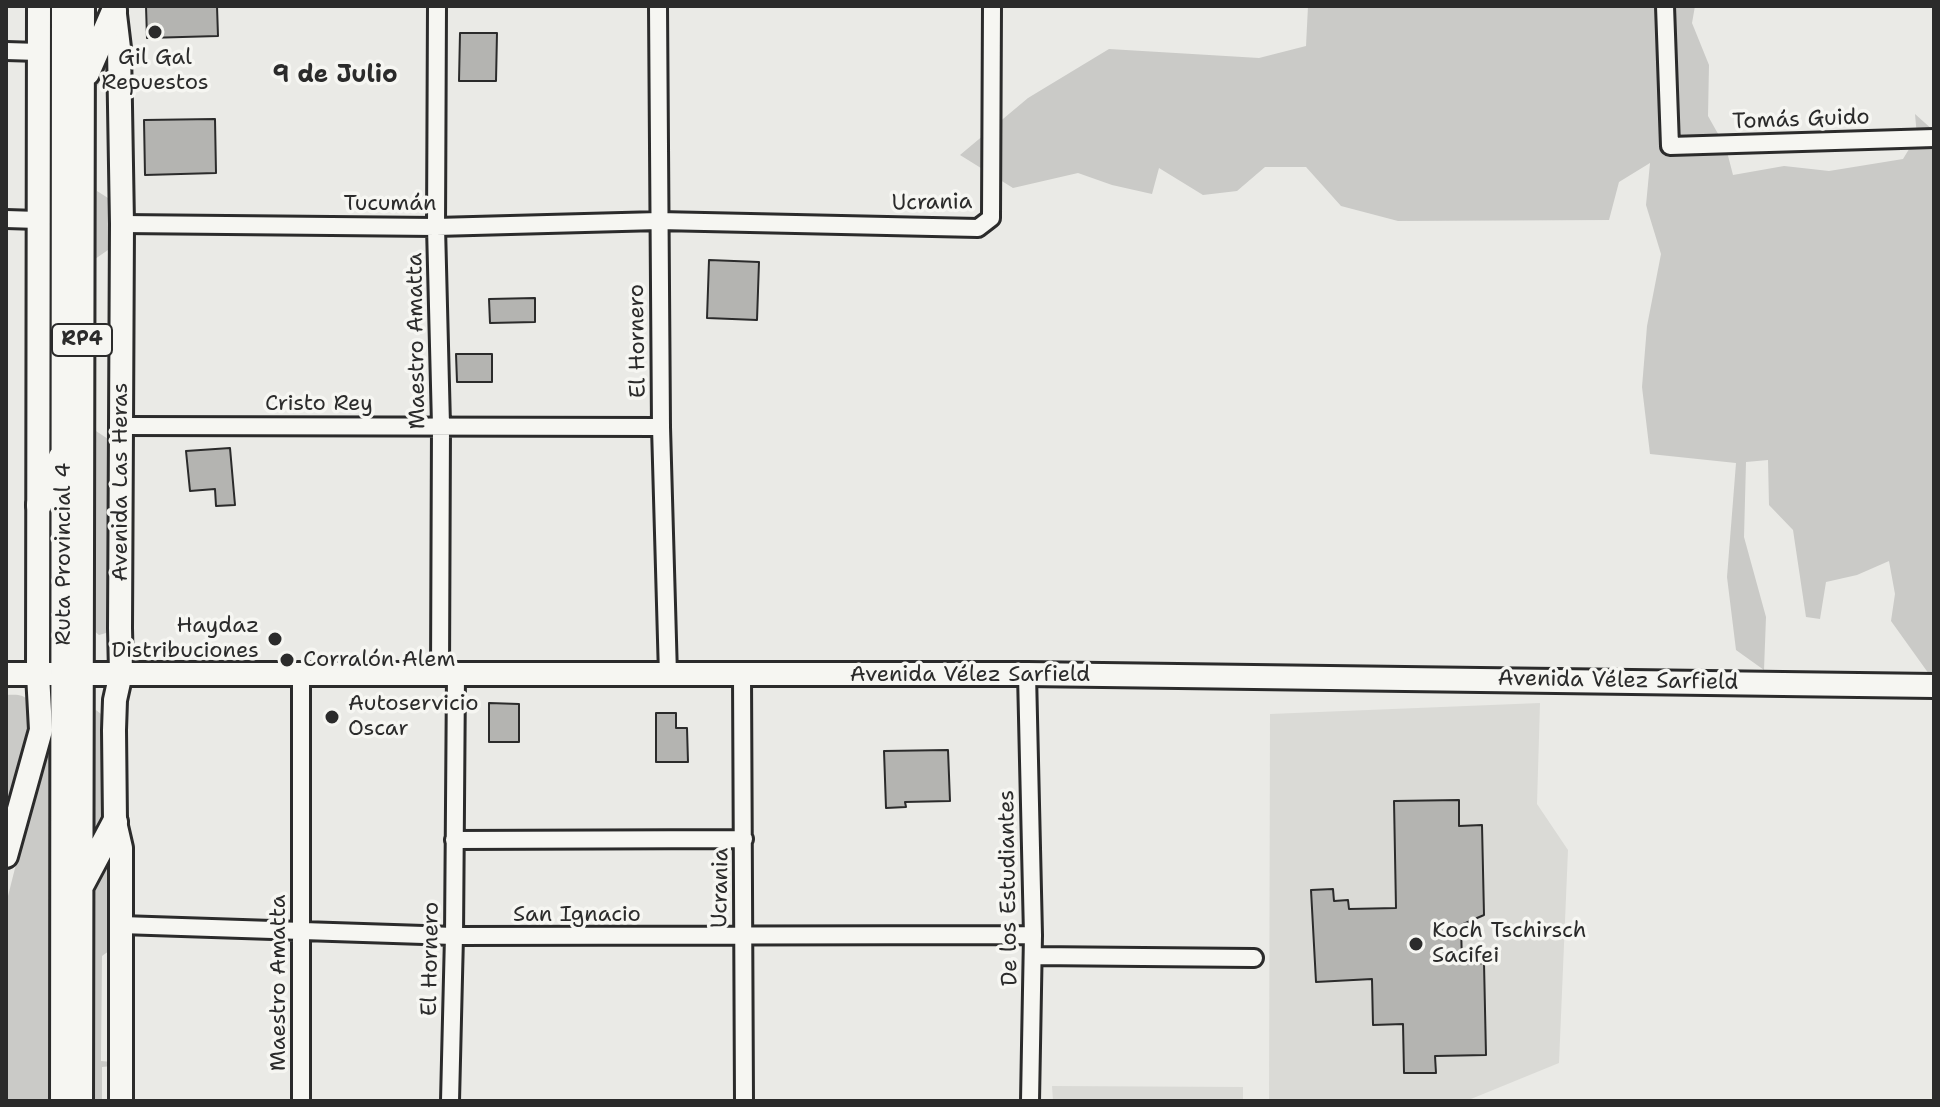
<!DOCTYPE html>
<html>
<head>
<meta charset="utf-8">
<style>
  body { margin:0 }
  #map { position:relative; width:1940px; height:1107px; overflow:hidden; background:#eaeae6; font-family:"Shantell Sans",sans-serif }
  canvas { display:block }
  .frame { position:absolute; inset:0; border:8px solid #2b2b2b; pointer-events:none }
</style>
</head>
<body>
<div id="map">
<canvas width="1940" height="1107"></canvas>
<div class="frame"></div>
</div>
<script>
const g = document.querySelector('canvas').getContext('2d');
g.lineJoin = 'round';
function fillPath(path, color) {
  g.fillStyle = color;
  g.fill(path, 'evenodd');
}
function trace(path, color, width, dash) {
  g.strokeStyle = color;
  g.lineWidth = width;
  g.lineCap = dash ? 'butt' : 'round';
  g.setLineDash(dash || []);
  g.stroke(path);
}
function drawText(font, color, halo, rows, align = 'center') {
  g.font = font + ' "Shantell Sans",sans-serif';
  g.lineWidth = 7;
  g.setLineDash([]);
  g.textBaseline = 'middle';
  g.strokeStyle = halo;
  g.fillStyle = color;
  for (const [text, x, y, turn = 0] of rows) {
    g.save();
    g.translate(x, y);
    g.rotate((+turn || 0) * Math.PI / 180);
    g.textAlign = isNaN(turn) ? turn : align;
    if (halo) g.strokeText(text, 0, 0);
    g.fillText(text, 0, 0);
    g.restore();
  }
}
fillPath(new Path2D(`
  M1540,703L1537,804L1568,850L1559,1063L1466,1101H1269L1270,714Z
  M1052,1086L1243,1087V1101H1053Z`), '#dadad6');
fillPath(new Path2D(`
  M44,6H57V437L48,467Z
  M1308,6H1695L1692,23L1709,65L1708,116L1726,148L1733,175L1784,166L1829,171L1903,159L1917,136L1915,114L1934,131V681L1891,621L1895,594L1889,561L1857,575L1826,582L1820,619L1806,617L1793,530L1769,505L1768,460L1746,462L1744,537L1766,617L1764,670L1736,650L1727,577L1736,463L1650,454L1642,387L1647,326L1661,254L1646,205L1650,163L1619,182L1609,220L1398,221L1341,206L1306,167H1265L1237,191L1203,195L1159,168L1152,194L1112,185L1078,173L1013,188L960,155L1028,98L1109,49L1259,58L1306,46Z
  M109,52V73L97,86V191L108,198V250L95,259L96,431L108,439L109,627L106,633L99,635L92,629L89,84Z
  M54,492L52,631L48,626L45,518Z
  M6,695C14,695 24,693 29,702C39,721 12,807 6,831Z
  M96,710L101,714V823L92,852V712Z
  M54,726L57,1101H6V904L50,729Z
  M111,847L113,948L102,956L101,1061L112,1062V1066L102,1067V1101H87V891Z`), '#cacac7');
const building = new Path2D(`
  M146,6H217L218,36L147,38Z
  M460,33H497L496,81H459Z
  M215,119L216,173L145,175L144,120Z
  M709,260L759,262L757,320L707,318Z
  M535,298V322L490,323L489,299Z
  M456,354H492V382H457Z
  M230,448L235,505L216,506L215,489L190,491L186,451Z
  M489,703L519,704V742H489Z
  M656,713H676V728H687L688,762H656Z
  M948,750L950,801L905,802L906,807L886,808L884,751Z
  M1459,800V826L1482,825L1484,915L1461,925L1462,964L1484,963L1486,1055L1435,1056L1436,1073H1404L1403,1024L1373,1025L1372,979L1316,982L1311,890L1333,889L1334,901L1348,900L1349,909L1396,908L1394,801Z`);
fillPath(building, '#b4b4b1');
trace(building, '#2b2b2b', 2);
const street = new Path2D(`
  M437,6L436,227L441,425L440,674
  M658,6L661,427L668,675
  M1665,6L1670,146L1934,138
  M6,51L39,52
  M6,219L38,220
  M122,224L436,227L659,221L978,228L991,218L992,6
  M121,426L661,427
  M1027,674L1033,935L1030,1101
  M742,675L744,1101
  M454,840L744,839
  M121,925L454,936L1033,935
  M1033,956L1254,958
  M301,1101V674
  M450,1101L454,936L456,674`);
const secondary = new Path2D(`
  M114,6L119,48L122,224L120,628L121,673L115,700L114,730L115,822L121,848V1101
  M6,674H1027L1934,686
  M6,856L41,730L38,674L39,6`);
const primary = new Path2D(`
  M87,73L114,11
  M39,505L61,457
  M82,884L115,822
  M63,1101L64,6
  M80,1101L82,6`);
trace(street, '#2b2b2b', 22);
trace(secondary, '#2b2b2b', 28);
trace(primary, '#2b2b2b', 30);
trace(street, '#f6f6f2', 16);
trace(secondary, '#f6f6f2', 22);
trace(primary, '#f6f6f2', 24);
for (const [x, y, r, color] of [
  [155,32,8,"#2b2b2b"],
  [275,639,8,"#2b2b2b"],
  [287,660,8,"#2b2b2b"],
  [332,717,8,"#2b2b2b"],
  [1416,944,8,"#2b2b2b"]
]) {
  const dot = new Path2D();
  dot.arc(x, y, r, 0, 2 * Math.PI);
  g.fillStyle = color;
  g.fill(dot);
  trace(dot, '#f6f6f2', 3);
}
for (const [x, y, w] of [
  [82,340,60]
]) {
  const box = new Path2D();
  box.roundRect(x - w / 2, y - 16, w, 32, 6);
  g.fillStyle = '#f6f6f2';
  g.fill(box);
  trace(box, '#2b2b2b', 2);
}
drawText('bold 20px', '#2b2b2b', null, [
  ["RP4",82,340]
]);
drawText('22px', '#2b2b2b', '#f6f6f2', [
  ["Gil Gal",155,58,"center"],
  ["Repuestos",155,83,"center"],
  ["Haydaz",259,626,"right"],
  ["Distribuciones",259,651,"right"],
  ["Corralón Alem",303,660],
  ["Autoservicio",348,704],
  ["Oscar",348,729],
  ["Koch Tschirsch",1432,931],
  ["Sacifei",1432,956]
], 'left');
drawText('22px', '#2b2b2b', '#f6f6f2', [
  ["Tomás Guido",1801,120,-2],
  ["Ucrania",932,203,-1],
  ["Tucumán",390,204],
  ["Maestro Amatta",417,341,-91],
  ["El Hornero",638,341,-91],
  ["Cristo Rey",319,404],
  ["Avenida Las Heras",121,482,-90],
  ["Ruta Provincial 4",64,554,-90],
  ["Avenida Vélez Sarfield",970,675],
  ["Avenida Vélez Sarfield",1618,681,1],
  ["Ucrania",721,888,-89],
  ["De los Estudiantes",1009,888,-91],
  ["San Ignacio",577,915],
  ["El Hornero",431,959,-89],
  ["Maestro Amatta",279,983,-90]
]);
drawText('bold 24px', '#2b2b2b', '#f6f6f2', [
  ["9 de Julio",335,76]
]);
</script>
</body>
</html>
